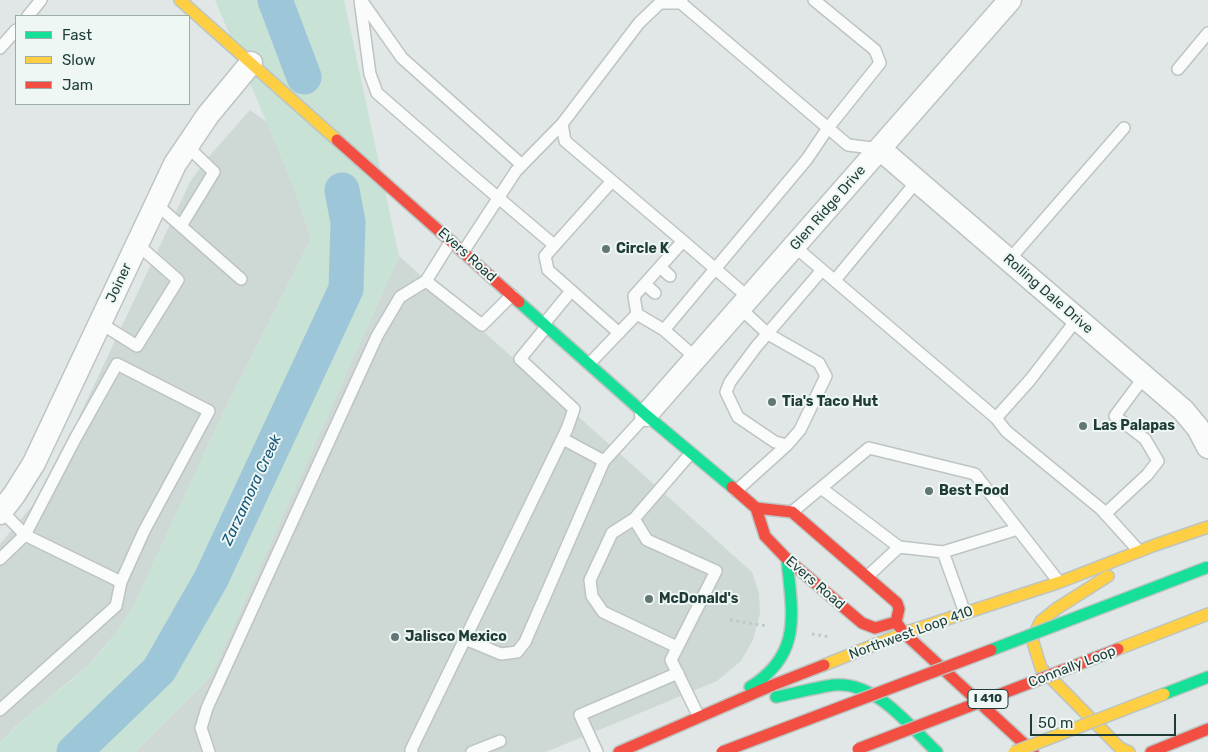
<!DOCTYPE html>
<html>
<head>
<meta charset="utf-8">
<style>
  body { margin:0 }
  #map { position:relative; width:1208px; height:752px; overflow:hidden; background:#e0e7e6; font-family:Rubik,sans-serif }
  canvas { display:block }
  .legend { position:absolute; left:15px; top:15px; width:175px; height:90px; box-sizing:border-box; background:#eef7f4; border:1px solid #9baca9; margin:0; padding:6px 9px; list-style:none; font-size:15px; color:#1e3b38 }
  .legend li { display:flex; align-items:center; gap:10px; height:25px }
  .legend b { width:25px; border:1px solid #9baca9 }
  .scale { position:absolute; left:1030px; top:714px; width:146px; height:22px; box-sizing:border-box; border:2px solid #1e3b38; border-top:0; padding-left:6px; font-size:15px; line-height:18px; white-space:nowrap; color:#1e3b38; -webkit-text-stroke:4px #eef7f4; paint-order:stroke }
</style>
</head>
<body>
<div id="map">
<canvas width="1208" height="752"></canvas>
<ul class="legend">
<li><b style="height:6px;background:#16e098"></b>Fast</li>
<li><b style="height:6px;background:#ffcf43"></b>Slow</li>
<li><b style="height:6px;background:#f24e42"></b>Jam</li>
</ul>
<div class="scale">50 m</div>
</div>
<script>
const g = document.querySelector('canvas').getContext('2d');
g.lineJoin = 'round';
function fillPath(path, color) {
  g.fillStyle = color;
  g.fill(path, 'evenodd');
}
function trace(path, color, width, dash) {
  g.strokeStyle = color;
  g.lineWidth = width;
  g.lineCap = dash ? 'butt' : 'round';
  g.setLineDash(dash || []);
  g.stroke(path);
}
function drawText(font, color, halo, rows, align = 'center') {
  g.font = font + ' Rubik,sans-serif';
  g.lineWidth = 4;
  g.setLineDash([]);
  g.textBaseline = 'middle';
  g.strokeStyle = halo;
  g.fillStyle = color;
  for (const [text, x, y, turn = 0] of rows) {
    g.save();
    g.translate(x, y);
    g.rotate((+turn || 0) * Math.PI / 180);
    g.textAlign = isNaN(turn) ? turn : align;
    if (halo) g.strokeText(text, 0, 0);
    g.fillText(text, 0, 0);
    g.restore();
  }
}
fillPath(new Path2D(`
  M250,110L267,122L295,190L311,239L225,409L134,605L115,634L91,663L14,728L0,743V544L32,506L61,455L190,182L205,161Z
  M399,256L752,572L759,593L760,613L753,640L741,661L717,681L546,752H135L211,676Z`), '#ced9d6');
fillPath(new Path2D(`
  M215,0H344L399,256L211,676L135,752H0V743C27,714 61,691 90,664C107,647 121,625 134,605L225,409L311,239L295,190Z`), '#c8e2d5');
trace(new Path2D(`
  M275,0L304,77
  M74,752L159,670L211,579L346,289L348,222L342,190`), '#9dc6d9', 35);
const lane = new Path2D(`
  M360,0L370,74L377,93L462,167L554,245
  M361,0L402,58L522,165
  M681,3L848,145L880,149
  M28,16L41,0
  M0,48L16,30
  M1178,69L1208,33
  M562,124L565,141L683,241L634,296L637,314L664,330L807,159L828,128L880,63L875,50L814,0
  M612,181L545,256L548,270L619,333
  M156,204L241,279
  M181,226L214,172L187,146
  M683,241L749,298
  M794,246L996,418
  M463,252L516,171L562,124L639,23L660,3H681L682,0
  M1009,260L1124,128
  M660,267L670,276
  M835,280L917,181
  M426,281L482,325L512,295
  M645,284L655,293
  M1077,319L1030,380L996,418L1006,431L1101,509L1139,551
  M100,323L137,346L178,280L137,244
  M544,324L571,291
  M664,330L696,358
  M589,364L637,314
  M787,445L775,442L738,417L726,392L730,382L756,347L822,270
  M691,453L634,519L647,540L716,571L671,660L699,717
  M604,461L646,415
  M821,488L899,547
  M736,491L787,445L800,430L826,376L819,363L768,334L740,308
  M2,511L25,535L121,582
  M792,512L869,448L975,474L1059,582
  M1105,514L1147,475L1158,461L1145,439L1115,416L1144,377
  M634,519L612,533L590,580L592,596L603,612L677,647
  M943,552L1018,529
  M0,559L25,535L75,439L117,364L209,411L144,531L121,582L116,606L0,710
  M868,576L899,547L943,552L965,613
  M465,639L501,654L517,652L525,642L604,461L563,439
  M209,752L201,728L207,708L377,336L400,297L426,281L451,241
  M412,752L411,750L567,429L574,409L520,359L547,326
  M472,752L500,741
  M597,752L580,715L678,673`);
const street = new Path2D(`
  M880,149L1183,410L1198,428L1208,447
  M646,415L1010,0
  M0,513L14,495L34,463L175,164L208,115L251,63`);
const fast = new Path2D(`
  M519,302L646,415L732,487
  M750,687C803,654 792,613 787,559
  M1164,694L1208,677
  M776,697C795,693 814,688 833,685C875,680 909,726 937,752`);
const slow = new Path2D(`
  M180,0L337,140
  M1108,576L1056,609L1041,621L1032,639L1041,668L1120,748L1129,752
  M1118,649L1208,614
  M824,665L904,633L1060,582L1155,545L1208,527`);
const jam = new Path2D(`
  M337,140L519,302
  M732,487L756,508L765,536L787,559L862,623L875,628L896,622
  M756,508L792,512L897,603L899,609L896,622L904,633L1033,752
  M619,752L773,685L824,665
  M1151,752L1208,729`);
trace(lane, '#bdc4c3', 14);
trace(street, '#bdc4c3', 25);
trace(fast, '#bdc5c3', 14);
trace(slow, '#bdc5c3', 14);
trace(jam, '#bdc5c3', 14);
trace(new Path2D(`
  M730,620L767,626
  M812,634L830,637`), '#bec7c6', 3, [2.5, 4]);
trace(lane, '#fafbfb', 11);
trace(street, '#fafbfb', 22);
trace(fast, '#16e098', 11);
trace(slow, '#ffcf43', 11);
trace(jam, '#f24e42', 11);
const fastBridge = new Path2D(`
  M991,650L1208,567`);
const slowBridge = new Path2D(`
  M1014,752L1164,694`);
const jamBridge = new Path2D(`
  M858,749L1118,649
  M722,752L991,650`);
trace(fastBridge, '#bac4c3', 14, []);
trace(slowBridge, '#bac4c3', 14, []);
trace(jamBridge, '#bac4c3', 14, []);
trace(fastBridge, '#16e098', 11);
trace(slowBridge, '#ffcf43', 11);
trace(jamBridge, '#f24e42', 11);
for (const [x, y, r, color] of [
  [606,249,5,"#627775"],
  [772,402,5,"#627775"],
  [1083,426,5,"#627775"],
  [929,491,5,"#627775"],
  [649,599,5,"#627775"],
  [395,637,5,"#627775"]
]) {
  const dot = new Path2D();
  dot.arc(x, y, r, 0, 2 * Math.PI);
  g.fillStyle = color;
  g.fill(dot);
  trace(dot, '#eef7f4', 2);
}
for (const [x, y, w] of [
  [988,699,40]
]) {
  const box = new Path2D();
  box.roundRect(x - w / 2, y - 9.5, w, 19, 4);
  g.fillStyle = '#eef7f4';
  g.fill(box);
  trace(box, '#1e3b38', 1);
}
drawText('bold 12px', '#1e3b38', null, [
  ["I 410",988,699]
]);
drawText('14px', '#1e3b38', '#eef7f4', [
  ["Glen Ridge Drive",828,208,-49],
  ["Evers Road",467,255,42],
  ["Joiner",119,283,-65],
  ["Rolling Dale Drive",1048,294,41],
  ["Evers Road",815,583,41],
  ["Northwest Loop 410",911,633,-20],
  ["Connally Loop",1072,667,-21]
]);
drawText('bold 14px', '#1e3b38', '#eef7f4', [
  ["Circle K",616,249],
  ["Tia's Taco Hut",782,402],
  ["Las Palapas",1093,426],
  ["Best Food",939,491],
  ["McDonald's",659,599],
  ["Jalisco Mexico",405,637]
], 'left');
drawText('italic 15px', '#15577a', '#eef7f4', [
  ["Zarzamora Creek",252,490,-65]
]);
</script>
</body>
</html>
